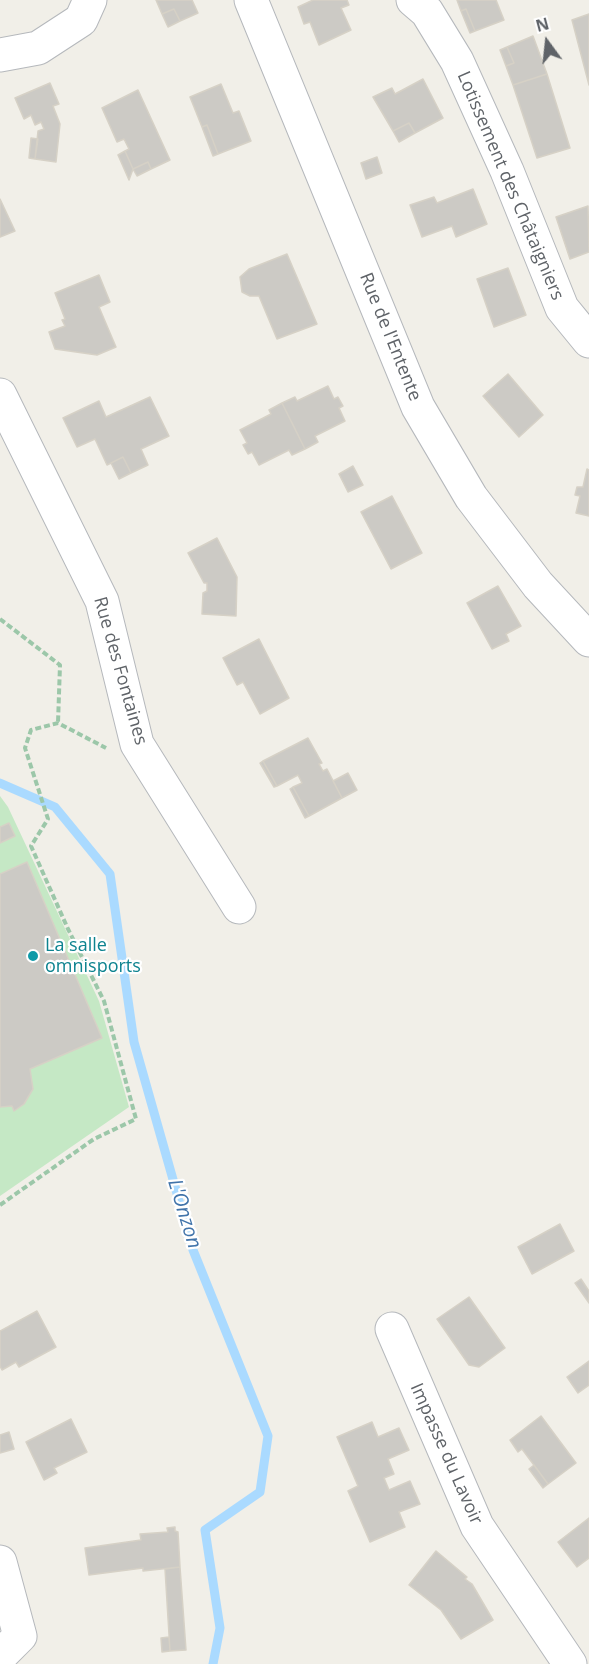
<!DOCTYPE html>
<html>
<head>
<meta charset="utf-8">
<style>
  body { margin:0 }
  #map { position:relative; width:589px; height:1664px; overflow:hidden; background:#f1efe8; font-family:"Open Sans",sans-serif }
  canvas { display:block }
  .north { position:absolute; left:517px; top:12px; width:60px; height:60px; -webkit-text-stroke:4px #fff; paint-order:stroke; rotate:345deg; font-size:16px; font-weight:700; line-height:24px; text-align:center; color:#5f6368 }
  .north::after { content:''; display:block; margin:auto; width:21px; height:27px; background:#5f6368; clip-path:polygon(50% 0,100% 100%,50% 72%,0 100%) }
</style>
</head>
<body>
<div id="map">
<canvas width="589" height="1664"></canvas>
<div class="north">N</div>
</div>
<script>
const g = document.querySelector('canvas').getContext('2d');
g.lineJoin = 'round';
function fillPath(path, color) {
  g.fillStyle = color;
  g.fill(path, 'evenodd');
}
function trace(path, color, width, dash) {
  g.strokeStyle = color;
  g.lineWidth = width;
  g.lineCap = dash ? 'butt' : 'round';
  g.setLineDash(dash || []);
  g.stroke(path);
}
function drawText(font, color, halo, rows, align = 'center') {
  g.font = font + ' "Open Sans",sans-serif';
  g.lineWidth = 4.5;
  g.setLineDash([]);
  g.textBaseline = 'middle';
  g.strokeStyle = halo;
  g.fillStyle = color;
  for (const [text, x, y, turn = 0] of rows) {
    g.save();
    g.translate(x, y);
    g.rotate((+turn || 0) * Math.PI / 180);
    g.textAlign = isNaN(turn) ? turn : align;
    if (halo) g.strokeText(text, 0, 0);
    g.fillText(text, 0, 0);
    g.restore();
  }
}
fillPath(new Path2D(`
  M0,796L8,807L99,1001L129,1107L0,1196Z`), '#c5e8c5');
trace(new Path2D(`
  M0,783L55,807L110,874L134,1042L193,1250L268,1436L260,1492L205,1530L220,1628L213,1664`), '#aadaff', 9);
const building = new Path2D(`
  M156,0H192L198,13L180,21L174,9L162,14Z
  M313,0H347L349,5L341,8L351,30L319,45L310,22L304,24L298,7Z
  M457,0H496L504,20L475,31L466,9L461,11Z
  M174,9L180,21L168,27L162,14Z
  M466,9L475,31L470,33L461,11Z
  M589,14V85L572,20Z
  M533,36L547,74L513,85L506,66L514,63L507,47Z
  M507,47L514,63L506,66L500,50Z
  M547,74L570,148L537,158L513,85Z
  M423,79L443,118L415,133L409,123L393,131L373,97L392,88L395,94Z
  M50,83L59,104L53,106L60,124L56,162L35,159L38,131L44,129L41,122L35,125L31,115L24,119L15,98Z
  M221,84L233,113L239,111L251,141L218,154L207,125L202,127L190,97Z
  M138,90L170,160L151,169L148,162L133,169L125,151L129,149L124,139L117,142L102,108Z
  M409,123L415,133L399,142L393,131Z
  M207,125L218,154L213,156L202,127Z
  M31,138L38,139L35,159L29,158Z
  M125,151L133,169L129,180L118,155Z
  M377,157L382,173L366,179L361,163Z
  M148,162L151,169L137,176L133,169Z
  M473,189L487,224L456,237L452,226L422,237L410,205L434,197L437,203Z
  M0,199L15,231L0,237Z
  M588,206L589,252L570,259L556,217Z
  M287,254L317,324L277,339L259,296H250L242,292L240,277L249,269Z
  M508,268L526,315L494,327L477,279Z
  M99,275L110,302L99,307L116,347L97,355L55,349L49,332L65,326L62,320L65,319L55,293Z
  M508,374L543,415L519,437L483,396Z
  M328,386L334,399L338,397L343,406L339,408L345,421L315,436L318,442L305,449L282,403L295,397L297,401Z
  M150,397L169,436L141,449L148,465L131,473L123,457L107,465L95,439L77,447L63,418L99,401L106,417Z
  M282,403L305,449L292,455L289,450L259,465L252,452L248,454L243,445L247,443L240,430L271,414L269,410Z
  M123,457L131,473L119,479L111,463Z
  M353,466L363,485L348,492L339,474Z
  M587,469L589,470V516L576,513L580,496L575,495L577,487H583Z
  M392,496L422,553L391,569L361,512Z
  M217,538L237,577L236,616L202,614L203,593L207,591V583H204L188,553Z
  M498,586L521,626L506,634L509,641L492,649L467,603Z
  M259,639L289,698L260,714L243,682L237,685L223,658Z
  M308,738L322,763L319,764L323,771L327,769L342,798L309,816L293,787L302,783L298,775L277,786L263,761Z
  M263,761L277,786L274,787L260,763Z
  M348,773L357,790L342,798L333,781Z
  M293,787L309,816L305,818L290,789Z
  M9,823L15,836L0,843V827Z
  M27,862L102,1038L30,1069L33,1089L24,1104L14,1111L12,1106L0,1107V874Z
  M560,1224L574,1251L532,1274L518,1247Z
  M581,1279L589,1291V1303L575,1283Z
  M469,1297L505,1348L479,1367L469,1365L437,1319Z
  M37,1311L56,1347L19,1367L16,1362L2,1370L0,1366V1331Z
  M589,1361V1385L578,1393L567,1377Z
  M541,1416L576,1463L548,1484L522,1449L518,1452L510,1440Z
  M71,1419L87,1452L54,1468L57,1473L44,1480L26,1442Z
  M372,1422L378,1437L399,1428L409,1450L388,1459L394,1474L384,1478L389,1490L410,1481L420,1504L399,1512L405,1527L370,1542L348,1491L358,1486L337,1437Z
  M9,1432L14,1449L0,1453V1435Z
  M534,1465L548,1484L543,1488L529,1469Z
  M589,1518V1558L577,1567L558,1542Z
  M175,1527V1531L178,1532L180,1567L143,1571V1568L89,1575L85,1548L141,1540L140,1534L168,1532L167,1528Z
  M436,1551L467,1577L465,1579L472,1584L493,1620L461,1639L441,1610L409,1585Z
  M180,1567L186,1650L170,1651L165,1569Z
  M169,1637L170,1651L162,1652L161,1638Z`);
fillPath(building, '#cccac5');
trace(building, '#d6d1c6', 1.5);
const minor = new Path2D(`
  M251,0L418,407L471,497L538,585L589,640
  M413,0L427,12L457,61L507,171L562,308L589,341
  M0,55L38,48L81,20L90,0
  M0,395L102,601L137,744L239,907
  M392,1329L477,1526L570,1664
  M0,1562L20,1636L0,1656`);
trace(minor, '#b5b8bc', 35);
trace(new Path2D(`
  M0,619L60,665L58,723
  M0,1205L94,1139L136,1119L104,1001L68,929L31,846L48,819L25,748L31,730L58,723L106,748`), '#9cc7a9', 4, [6, 3]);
trace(minor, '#fff', 33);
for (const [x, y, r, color] of [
  [33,956,6,"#0f9aa8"]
]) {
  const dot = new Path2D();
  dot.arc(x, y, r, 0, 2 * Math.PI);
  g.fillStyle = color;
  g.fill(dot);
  trace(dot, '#fff', 2);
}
drawText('18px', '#5f6368', '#fff', [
  ["Lotissement des Châtaigniers",510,186,67],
  ["Rue de l'Entente",390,337,68],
  ["Rue des Fontaines",120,671,74],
  ["Impasse du Lavoir",446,1454,66]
]);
drawText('18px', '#0d838f', '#fff', [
  ["La salle",45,946],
  ["omnisports",45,967]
], 'left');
drawText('italic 20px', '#4174aa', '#fff', [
  ["L'Onzon",184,1214,73]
]);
</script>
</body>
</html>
